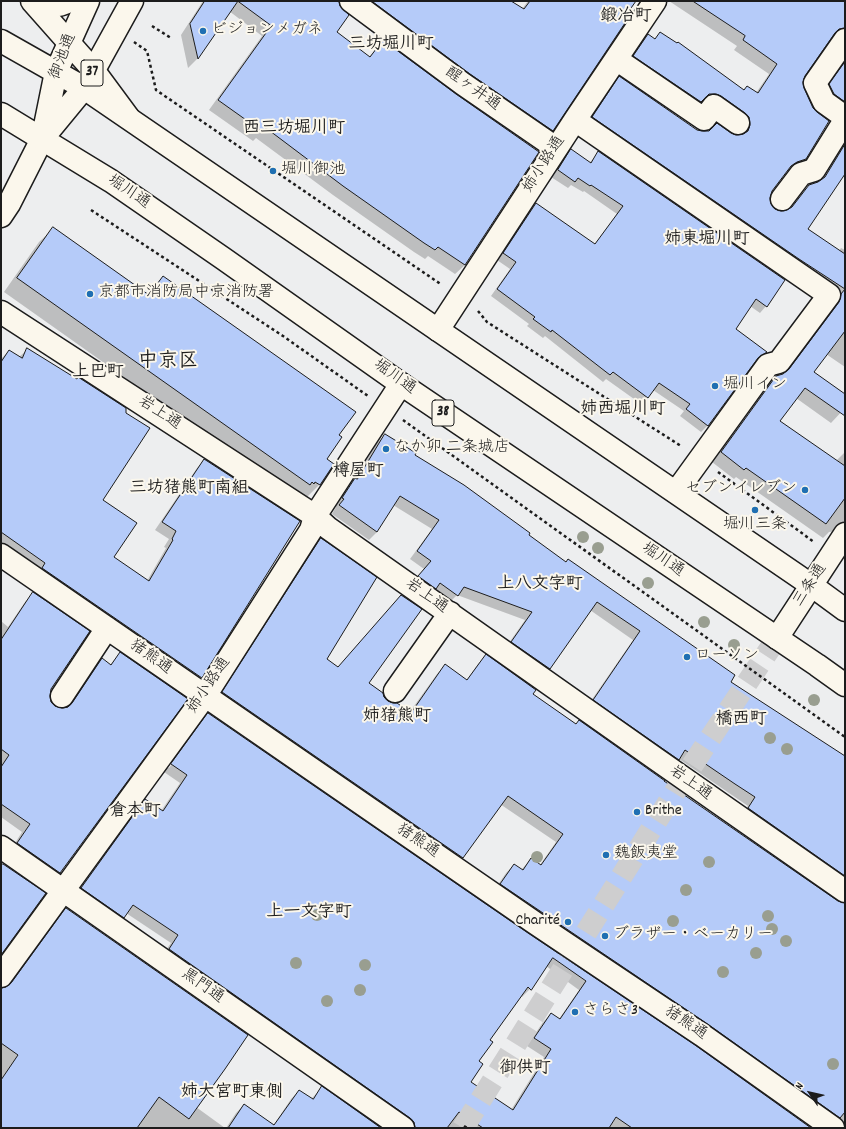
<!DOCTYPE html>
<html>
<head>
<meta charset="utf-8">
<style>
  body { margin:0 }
  #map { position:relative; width:846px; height:1129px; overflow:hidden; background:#edeeef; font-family:Dekko,sans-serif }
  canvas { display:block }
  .frame { position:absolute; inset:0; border:2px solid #1c1c1c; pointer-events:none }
  .north { position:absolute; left:790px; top:1073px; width:40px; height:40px; -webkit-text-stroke:3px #fbf7ec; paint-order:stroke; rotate:304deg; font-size:11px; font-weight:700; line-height:16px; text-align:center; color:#1c1c1c }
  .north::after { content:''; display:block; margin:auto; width:14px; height:18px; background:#1c1c1c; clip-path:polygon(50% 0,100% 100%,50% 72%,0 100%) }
</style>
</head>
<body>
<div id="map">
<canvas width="846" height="1129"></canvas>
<div class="frame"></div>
<div class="north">N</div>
</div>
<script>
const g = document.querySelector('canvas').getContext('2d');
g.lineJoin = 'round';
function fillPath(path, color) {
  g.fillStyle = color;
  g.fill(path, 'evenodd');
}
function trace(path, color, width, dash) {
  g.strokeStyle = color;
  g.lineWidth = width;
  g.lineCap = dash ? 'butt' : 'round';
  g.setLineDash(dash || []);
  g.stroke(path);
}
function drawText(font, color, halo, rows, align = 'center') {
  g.font = font + ' Dekko,"Klee One",sans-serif';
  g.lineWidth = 4;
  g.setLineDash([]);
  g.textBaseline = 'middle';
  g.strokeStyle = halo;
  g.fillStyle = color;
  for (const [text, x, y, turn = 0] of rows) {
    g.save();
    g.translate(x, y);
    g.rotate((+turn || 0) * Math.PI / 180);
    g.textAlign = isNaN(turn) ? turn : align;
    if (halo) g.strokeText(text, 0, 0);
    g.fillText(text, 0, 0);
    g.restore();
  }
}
fillPath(new Path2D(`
  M203,1H338L336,33L369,57L383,41L465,265L455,274L428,256L425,259L414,252L333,195L256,138L253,141L209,110L262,36L229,11L197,59L188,68L181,35Z
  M349,1H510L522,9L528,1H634L552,130L543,140Z
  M669,1H845V42L835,37L830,38L804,76L802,82L805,159L795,169L787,171L771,191L769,198L770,205L774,209L780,212H787L799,196L809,186L818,183L845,139V172L807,229L839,251L841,248L845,250V367L826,354L813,372L845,396V408L831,423L796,398L779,422L836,461L845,452V536L836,531L829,532L823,538L736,477L734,479L712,462L766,387L776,377L784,374L830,313L832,307L583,127L610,87L619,78L697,130L736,136H741L740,127L706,103L699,104L624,66L638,45L648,36L654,40L660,33L743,90L747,87L756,93L769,74L734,50L737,46Z
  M845,59V119L820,95Z
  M571,150L589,163L599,153L766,306L760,313L750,306L735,329L765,352L753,362L708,425L701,432L680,416L684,411L653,390L641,404L606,379L603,382L545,336L543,338L527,326L529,324L491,296L510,269L497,260L529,211L536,204L594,245L617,214L584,191L583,192L571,185L568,188L551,177L564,157Z
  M53,229L147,295L163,277L338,435L326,459L320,484L306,498H295L4,292L39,242Z
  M28,349L101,501L112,557L147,581L166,548L164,547L169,539L155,530L197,468L205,460L299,522L201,677L193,685L1,545V359L9,351L19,357Z
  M385,435L527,535L729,682L845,758V889L740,816L748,806L679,759L670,767L586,708L633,640L590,610L550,669L542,677L504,650L525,620L457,595L449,603L410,584L424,569L410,559L432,529L393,505L377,532L369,540L332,514L336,507L335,506L347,487L355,479L377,443Z
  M321,539L326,659L338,668L368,684L388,702L409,713L437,674L445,666L466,681L478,664L486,656L532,695L576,725L664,781L837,902L845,904V1128H834L493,892L506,873L514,865L521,870L531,859L540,865L556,842L500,804L462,857L454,865L215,701L313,547Z
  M33,594L50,689L49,696L50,702L55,707L62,709L67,708L94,667L102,659L110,665L120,653L60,873L52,881L10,851L22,832L1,817V621L8,627L25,602Z
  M208,714L810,1128H404L161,957L171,943L126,913L115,925L74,896L138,808L146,800L161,811L180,783L164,772L168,767L169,768L203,722H201ZM546,966L579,990L559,1019L551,1014L543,1022L527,1046L544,1057L511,1110L469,1082L489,1040L520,996L522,997L530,989Z
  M66,909L196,1107L225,1128H1V989L7,988L58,917Z
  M322,1088L380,1128H226L236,1113L244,1105L273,1126L291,1099L299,1091L311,1099Z`), '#0003');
const building = new Path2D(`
  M205,1H238L198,59L190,24Z
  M238,1H339L340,6L349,15L337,32L370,57L383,40L456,94L539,152L465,265L438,247L435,250L424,243L343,186L266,128L263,132L218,100L271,26Z
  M372,1H511L524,9L530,1H636L624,18L627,20L553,131L470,74Z
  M693,1H845V28L839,29L835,33L805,76L803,82L804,88L813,108L817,112L829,121L806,159L797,162L791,166L772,191L770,198L771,204L775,209L781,211L787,210L792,207L809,185L818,182L825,177L845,144V174L808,229L845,254V331L814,372L845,394V416L805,388L780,421L845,466V498L826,524L746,468L744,470L721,452L776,376L783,374L789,369L839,302L841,294L845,289L799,259L592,117L619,76L697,130L702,131H709L717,123L731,133L736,135L743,134L748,131L750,125L749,117L745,113L721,96L716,94H709L701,102L633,56L648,34L655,39L660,32L677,43L678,42L744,90L747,86L758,93L777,64L743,40L745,36Z
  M845,62V102L834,94L829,84Z
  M571,149L591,163L598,151L785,280L767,307L756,299L736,329L767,352L758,358L708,426L686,409L690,404L659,383L648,398L613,372L610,375L552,330L551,332L533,319L535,317L497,289L516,262L503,253L536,203L595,244L623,206L591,185L590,186L578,178L575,182L558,170Z
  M53,227L149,295L163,276L356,412L339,435L342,437L327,459L334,464L320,485L315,482L314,484L312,482L310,485L17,278Z
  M27,348L77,379L78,377L126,408V413L150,428L103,500L137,523L114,557L149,581L173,540L172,539L176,531L162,522L204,459L300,521L202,678L42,568L45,563L1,532V362L9,350L22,358Z
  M385,434L416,453L415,455L464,485L530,533L529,535L566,562L568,559L735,675L731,682L845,756V876L748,808L755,797L735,784L685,750L679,760L593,700L640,631L597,602L550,669L511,642L532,612L464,587L458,596L440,583L436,589L418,576L431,561L417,551L439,520L400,496L377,532L339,505L344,499L342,498L355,478L357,479Z
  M321,538L377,577L327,659L338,667L401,595L422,609L369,683L383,693L384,697L388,701L393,703H397L411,713L445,664L467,680L486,654L536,690L533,694L576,724L579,720L665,781H664L838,901L845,903V1112L840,1118L709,1025L500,884L514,864L523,870L531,858L541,865L563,834L508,796L463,858L222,692Z
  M33,592L90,631L51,689L50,696L51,702L55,706L62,708L68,707L72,703L102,658L111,665L120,652L188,699L60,873L17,843L30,824L1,804V767L9,755L1,749V640Z
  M208,713L528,933L695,1045L811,1128H632L616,1117L609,1128H483L459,1112L447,1128H415L414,1122L410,1118L169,949L178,935L133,905L124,918L81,888L145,799L163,811L187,775L171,764ZM553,958L586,981L560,1019L551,1013L534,1038L551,1049L513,1110L471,1082L483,1064L479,1061L493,1042L490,1040L528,987L531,990Z
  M3,864L46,893L1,955V866Z
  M66,908L248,1035L225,1069L189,1119L159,1097L137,1128H1V1080L18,1055L1,1043V988L6,987L11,983Z
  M322,1086L381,1128H228L244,1104L274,1125L299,1090L313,1099Z`);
fillPath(building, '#b5cbf9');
trace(building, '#1c1c1c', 1);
trace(new Path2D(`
  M463,1128L683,779L777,638`), '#cececf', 22, [22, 11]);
const minor = new Path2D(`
  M32,1L94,71L128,117
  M36,1C47,7 58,7 69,1
  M351,1L463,84L556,148
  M845,40L815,83L824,102L845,117
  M616,59L704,119L714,106L738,123
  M575,120L829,295L779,362L768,365L676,492
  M782,199L801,174L814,170L845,120
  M1,216L9,204L42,139
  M1,312L315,516L328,528C500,649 672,771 845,891
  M438,330L575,120L655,1
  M1,555L535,923L702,1035L833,1128
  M777,638L845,534
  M395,691L450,613
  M62,696L107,628
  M1,847L403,1128
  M1,976L205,696L311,530L315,516L401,384`);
const major = new Path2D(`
  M1,41L84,88L811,585L845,610
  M1,114L111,181L224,259L401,384L817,665L845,685
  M43,136L56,72L88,1
  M42,139L84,88L132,1`);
trace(minor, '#1c1c1c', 25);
trace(major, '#1c1c1c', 25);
trace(new Path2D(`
  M152,26L171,38
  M134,42L147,51L156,90L442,285
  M91,210L283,336L368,396
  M478,311L487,322L681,446
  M403,420L845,737
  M718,472L814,542
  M464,1126L467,1128`), '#1c1c1c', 2.5, [3, 3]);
trace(minor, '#fbf7ec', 22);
trace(major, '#fbf7ec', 22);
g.fillStyle = '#999e90';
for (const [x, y] of [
  [583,537],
  [598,548],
  [648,583],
  [704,622],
  [734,645],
  [814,700],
  [770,738],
  [787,749],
  [537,857],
  [709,862],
  [686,890],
  [317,915],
  [768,916],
  [673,921],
  [772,929],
  [786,941],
  [756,953],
  [296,963],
  [365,965],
  [723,972],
  [360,990],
  [327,1001],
  [833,1064]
]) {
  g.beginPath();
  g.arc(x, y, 6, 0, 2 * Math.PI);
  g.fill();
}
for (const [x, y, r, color] of [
  [203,31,4,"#1f6fb2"],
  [273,171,4,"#1f6fb2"],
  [90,294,4,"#1f6fb2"],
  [715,386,4,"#1f6fb2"],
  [386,449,4,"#1f6fb2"],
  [805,490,4,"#1f6fb2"],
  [755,510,4,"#1f6fb2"],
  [687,657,4,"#1f6fb2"],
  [637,812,4,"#1f6fb2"],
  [606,855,4,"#1f6fb2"],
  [568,922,4,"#1f6fb2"],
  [605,936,4,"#1f6fb2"],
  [575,1012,4,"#1f6fb2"]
]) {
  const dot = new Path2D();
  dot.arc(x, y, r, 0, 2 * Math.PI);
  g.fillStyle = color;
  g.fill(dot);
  trace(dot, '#fbf7ec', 1.5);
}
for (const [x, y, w] of [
  [92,73,22],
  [443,413,22]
]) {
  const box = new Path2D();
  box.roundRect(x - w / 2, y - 13, w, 26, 3);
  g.fillStyle = '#fbf7ec';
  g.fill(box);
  trace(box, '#1c1c1c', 1);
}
drawText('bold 15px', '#1c1c1c', null, [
  ["37",92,73],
  ["38",443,413]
]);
drawText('16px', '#1c1c1c', '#fbf7ec', [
  ["ビジョンメガネ",211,31],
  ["堀川御池",281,171],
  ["京都市消防局中京消防署",98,294],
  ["堀川イン",723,386],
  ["なか卯 二条城店",394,449],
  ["セブンイレブン",797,490,"right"],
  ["堀川三条",755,526,"center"],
  ["ローソン",695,657],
  ["Brithe",645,812],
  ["魏飯夷堂",614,855],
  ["Charité",560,922,"right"],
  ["ブラザー・ベーカリー",613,936],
  ["さらさ3",583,1012]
], 'left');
drawText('16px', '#1c1c1c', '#fbf7ec', [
  ["御池通",64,57,-69],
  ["醒ヶ井通",472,90,35],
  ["姉小路通",545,165,-57],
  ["堀川通",128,193,34],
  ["堀川通",394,378,35],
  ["岩上通",159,414,33],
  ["堀川通",662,561,34],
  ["三条通",811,586,-57],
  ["岩上通",426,597,35],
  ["猪熊通",150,658,35],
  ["姉小路通",210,686,-56],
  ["岩上通",690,784,35],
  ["猪熊通",417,842,34],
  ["黒門通",202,987,35],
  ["猪熊通",685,1024,34]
]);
drawText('bold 17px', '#1c1c1c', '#fbf7ec', [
  ["鍛冶町",626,18],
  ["三坊堀川町",391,46],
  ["西三坊堀川町",294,130],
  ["姉東堀川町",707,241],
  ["上巴町",98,374],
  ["姉西堀川町",623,411],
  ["樽屋町",358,473],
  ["三坊猪熊町南組",189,490],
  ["上八文字町",540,586],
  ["姉猪熊町",397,718],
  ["橋西町",741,721],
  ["倉本町",135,813],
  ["上一文字町",309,914],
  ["御供町",525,1070],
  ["姉大宮町東側",232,1094]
]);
drawText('bold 20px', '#1c1c1c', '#fbf7ec', [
  ["中京区",168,363]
]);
</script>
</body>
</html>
